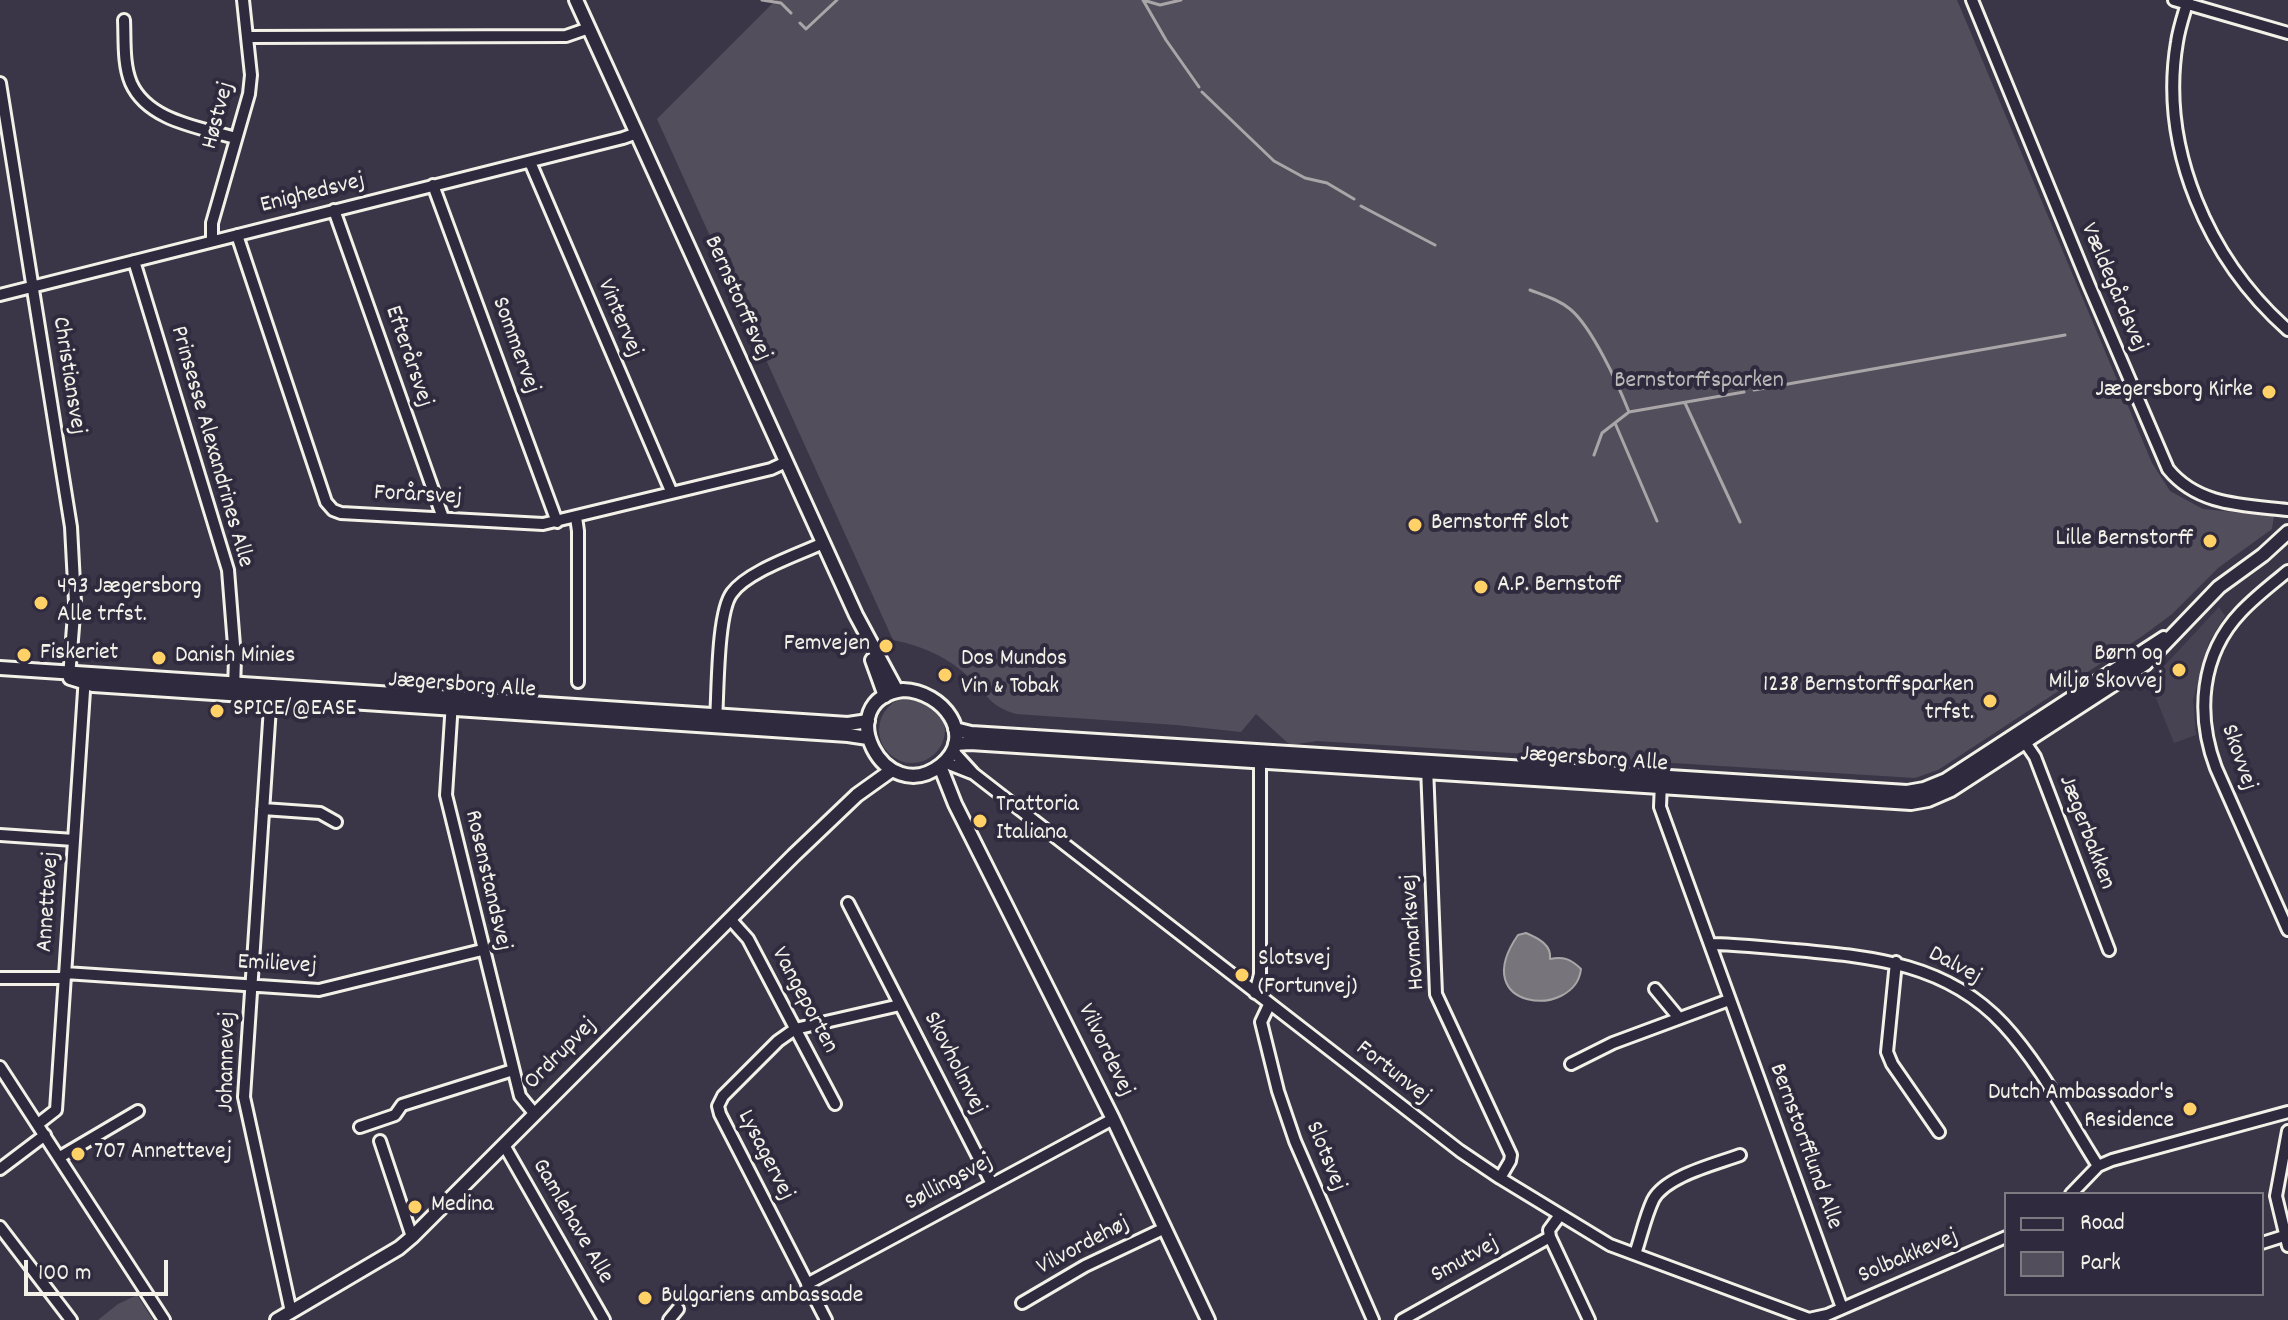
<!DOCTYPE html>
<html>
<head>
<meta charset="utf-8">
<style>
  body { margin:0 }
  #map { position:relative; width:2288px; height:1320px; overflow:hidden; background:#3b3647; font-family:Dekko,sans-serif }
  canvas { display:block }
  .legend { position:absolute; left:2004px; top:1192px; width:260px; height:104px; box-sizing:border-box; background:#2f2a3d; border:2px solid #7e7a81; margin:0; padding:10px 14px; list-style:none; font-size:24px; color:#f4f1e8 }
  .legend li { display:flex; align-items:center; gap:16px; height:40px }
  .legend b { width:40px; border:2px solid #7e7a81 }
  .scale { position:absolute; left:24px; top:1260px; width:144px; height:36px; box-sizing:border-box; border:4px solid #f4f1e8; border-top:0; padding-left:10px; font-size:24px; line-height:28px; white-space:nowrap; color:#f4f1e8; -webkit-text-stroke:6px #2f2a3d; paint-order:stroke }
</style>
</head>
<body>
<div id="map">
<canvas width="2288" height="1320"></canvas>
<ul class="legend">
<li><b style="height:10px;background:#2f2a3d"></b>Road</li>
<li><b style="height:22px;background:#534e5c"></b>Park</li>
</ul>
<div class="scale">100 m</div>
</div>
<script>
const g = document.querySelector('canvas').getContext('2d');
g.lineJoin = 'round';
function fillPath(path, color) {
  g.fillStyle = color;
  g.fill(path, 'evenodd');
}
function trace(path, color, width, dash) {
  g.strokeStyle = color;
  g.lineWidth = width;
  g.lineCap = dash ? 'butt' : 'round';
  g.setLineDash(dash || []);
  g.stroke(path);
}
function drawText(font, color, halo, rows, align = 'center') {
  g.font = font + ' Dekko,sans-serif';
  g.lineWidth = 8;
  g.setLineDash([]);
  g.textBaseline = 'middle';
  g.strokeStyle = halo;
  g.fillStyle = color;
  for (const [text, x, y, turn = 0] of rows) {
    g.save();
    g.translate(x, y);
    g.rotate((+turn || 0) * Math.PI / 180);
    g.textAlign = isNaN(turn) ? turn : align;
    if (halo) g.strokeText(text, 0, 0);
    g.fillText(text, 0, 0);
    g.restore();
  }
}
fillPath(new Path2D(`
  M2219,607L2225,616L2209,642L2193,700L2196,735L2174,743L2148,678L2166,664Z`), '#484352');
fillPath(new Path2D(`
  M776,0H1957L2152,463L2170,491L2203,509L2274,516L2272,529L2218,568L2172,614L2144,635L1938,770L1915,778L1317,741L1290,745L1256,714L1241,732L1176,725L1016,714C990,706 989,697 972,680C950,658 923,646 893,640L657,119Z
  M879 730a33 33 0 1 1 66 0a33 33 0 1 1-66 0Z
  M137,1295L153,1320H98L118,1304Z`), '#534e5c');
const water = new Path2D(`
  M1526,933C1538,938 1552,945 1550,959C1563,956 1571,959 1581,969C1575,1020 1466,1010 1518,935Z`);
fillPath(water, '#78747b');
trace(water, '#aaa6a7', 2);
trace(new Path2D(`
  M762,0L781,3L791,13
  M1143,0L1166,40L1199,87
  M1143,0L1160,5L1181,0
  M800,23L806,29L837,0
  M1202,92L1274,161L1305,178L1327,183L1354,199
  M1361,206L1435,245
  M1530,290C1543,295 1558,299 1570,309C1592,327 1618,384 1629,412
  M1754,390L2065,335
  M1685,403L1740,522
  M1615,423L1657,521
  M1594,455L1602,433L1629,412L1744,392`), '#aaa6a7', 3);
const minor = new Path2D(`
  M1972,0L2089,285L2168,469C2198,506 2244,505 2288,510
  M2174,0L2288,33
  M2188,0C2184,14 2179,28 2177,42C2159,149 2209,260 2288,330
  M124,20C125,40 123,64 131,83C148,121 199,127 235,138
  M248,37L566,36L589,28
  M0,83L71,527L75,602L69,677
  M530,162L671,491
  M433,185L557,522
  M334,210L443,518
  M237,235L326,502L333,510L341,513L543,524L771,469L786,462
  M212,241V223L249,94L251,75L243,0
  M134,261L228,570L235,658L234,689
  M0,295L623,138L637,133
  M576,517L578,531V682
  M2288,571C2272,584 2255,597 2241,612C2200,655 2196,715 2216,768L2288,930
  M271,692L244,1097L291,1312
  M452,702L446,795L520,1096L534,1113
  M716,720C718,693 717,612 732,593C748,571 798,555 823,543
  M2022,738L2035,757L2109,950
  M953,751L974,774L1460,1151L1500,1178L1610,1245L1809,1319L1827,1315L2006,1237
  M944,762L972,773
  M1427,767L1436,994L1511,1155L1510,1161L1500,1178
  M1661,782L1660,807L1842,1308
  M263,809L320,813L336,822
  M0,835L74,840
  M848,903L992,1184
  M730,919L748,939L835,1104
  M1710,944C1738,944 1767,948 1795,950C1872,957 1946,963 2003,1024C2041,1065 2068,1119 2098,1166
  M1896,962L1887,1052L1892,1064L1939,1132
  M65,973L319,990L482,950
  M0,978H65
  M1655,989L1679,1018
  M1255,993L1260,974V761
  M1269,1005L1261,1022L1278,1091L1295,1141L1373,1320
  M1571,1064L1613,1043L1729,1000
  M0,1067L164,1320
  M38,1124L56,1110L85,676
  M360,1127L395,1115L402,1105L513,1070
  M2288,1131L2276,1196L2288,1246
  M380,1141L412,1237
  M504,1145L604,1320
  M60,1157L138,1111
  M0,1169L45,1135
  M2071,1194L2098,1166L2112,1160L2288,1112
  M1560,1215L1549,1230L1550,1237L1589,1320
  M0,1227L71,1320
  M2262,1243L2284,1236
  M1635,1254C1641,1237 1645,1217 1653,1200C1665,1176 1716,1164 1740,1155
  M807,1284L1113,1119
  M1022,1303L1085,1266L1165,1228
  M669,1320L678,1309
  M826,1320L720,1114L718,1106L723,1096L778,1041L795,1029L900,1005
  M1402,1320L1550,1237`);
const tertiary = new Path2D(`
  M576,0L856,615L897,691
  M872,660L885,696
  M0,668L848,724L868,721
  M70,678L93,685L848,735L868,738
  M903,690C943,691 977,736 941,765C884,810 829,700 903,690Z
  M955,729L971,733L1907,792L1924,789L1946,780L2164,638
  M955,744L970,743L1911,803L1928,800L1951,790L2145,664L2219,587L2263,555L2288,532
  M940,766L955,804L1113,1119L1208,1320
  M277,1320L399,1248L412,1237L794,855L857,795L892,770`);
trace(minor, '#f4f1e8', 16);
trace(tertiary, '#f4f1e8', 18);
trace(minor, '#2f2a3d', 10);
trace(tertiary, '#2f2a3d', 12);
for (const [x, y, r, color] of [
  [2269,392,8,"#ffd166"],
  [1415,525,8,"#ffd166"],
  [2210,541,8,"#ffd166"],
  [1481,587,8,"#ffd166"],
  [41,603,8,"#ffd166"],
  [886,646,8,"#ffd166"],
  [24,655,8,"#ffd166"],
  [159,658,8,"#ffd166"],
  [2179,670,8,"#ffd166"],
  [945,675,8,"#ffd166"],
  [1990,701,8,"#ffd166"],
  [217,711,8,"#ffd166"],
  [980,821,8,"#ffd166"],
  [1242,975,8,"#ffd166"],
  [2190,1109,8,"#ffd166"],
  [78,1154,8,"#ffd166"],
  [415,1207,8,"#ffd166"],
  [645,1298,8,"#ffd166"]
]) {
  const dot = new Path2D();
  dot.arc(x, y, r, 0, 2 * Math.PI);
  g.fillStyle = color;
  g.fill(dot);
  trace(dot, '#2f2a3d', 3);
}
drawText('24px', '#f4f1e8', '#2f2a3d', [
  ["Høstvej",220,116,-75],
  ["Enighedsvej",313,195,-14],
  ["Vældegårdsvej",2112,288,67],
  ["Bernstorffsvej",736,299,66],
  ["Vintervej",618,319,67],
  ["Sommervej",514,346,70],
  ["Efterårsvej",407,357,71],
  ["Christiansvej",67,376,81],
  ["Prinsesse Alexandrines Alle",210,447,74],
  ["Forårsvej",418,497,3],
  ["Jægersborg Alle",462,687,4],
  ["Skovvej",2237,758,71],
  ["Jægersborg Alle",1594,761,4],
  ["Jægerbakken",2085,833,69],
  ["Rosenstandsvej",486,881,77],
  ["Annettevej",50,902,-86],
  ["Hovmarksvej",1415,932,-94],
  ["Emilievej",277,966,3],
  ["Dalvej",1954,967,28],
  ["Vangeporten",803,1001,62],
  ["Vilvordevej",1104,1051,64],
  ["Ordrupvej",562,1055,-45],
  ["Johannevej",229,1062,-89],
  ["Skovholmvej",953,1064,63],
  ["Fortunvej",1392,1074,38],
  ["Bernstorfflund Alle",1804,1147,70],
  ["Lysagervej",764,1156,63],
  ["Slotsvej",1324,1157,68],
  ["Søllingsvej",950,1184,-28],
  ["Gamlehave Alle",571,1222,60],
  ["Vilvordehøj",1084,1247,-28],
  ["Solbakkevej",1909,1258,-23],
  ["Smutvej",1466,1261,-29]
]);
drawText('24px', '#bcb8b7', '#2f2a3d', [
  ["Bernstorffsparken",1699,383]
]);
drawText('24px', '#f4f1e8', '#2f2a3d', [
  ["Jægersborg Kirke",2253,392,"right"],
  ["Bernstorff Slot",1431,525],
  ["Lille Bernstorff",2194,541,"right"],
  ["A.P. Bernstoff",1497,587],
  ["493 Jægersborg",57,589],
  ["Alle trfst.",57,617],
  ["Femvejen",870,646,"right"],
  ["Fiskeriet",40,655],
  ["Børn og",2163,656,"right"],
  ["Miljø Skovvej",2163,684,"right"],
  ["Danish Minies",175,658],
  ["Dos Mundos",961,661],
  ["Vin & Tobak",961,689],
  ["1238 Bernstorffsparken",1974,687,"right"],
  ["trfst.",1974,715,"right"],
  ["SPICE/@EASE",233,711],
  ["Trattoria",996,807],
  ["Italiana",996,835],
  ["Slotsvej",1258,961],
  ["(Fortunvej)",1258,989],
  ["Dutch Ambassador's",2174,1095,"right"],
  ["Residence",2174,1123,"right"],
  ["707 Annettevej",94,1154],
  ["Medina",431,1207],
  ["Bulgariens ambassade",661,1298]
], 'left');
</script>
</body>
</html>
